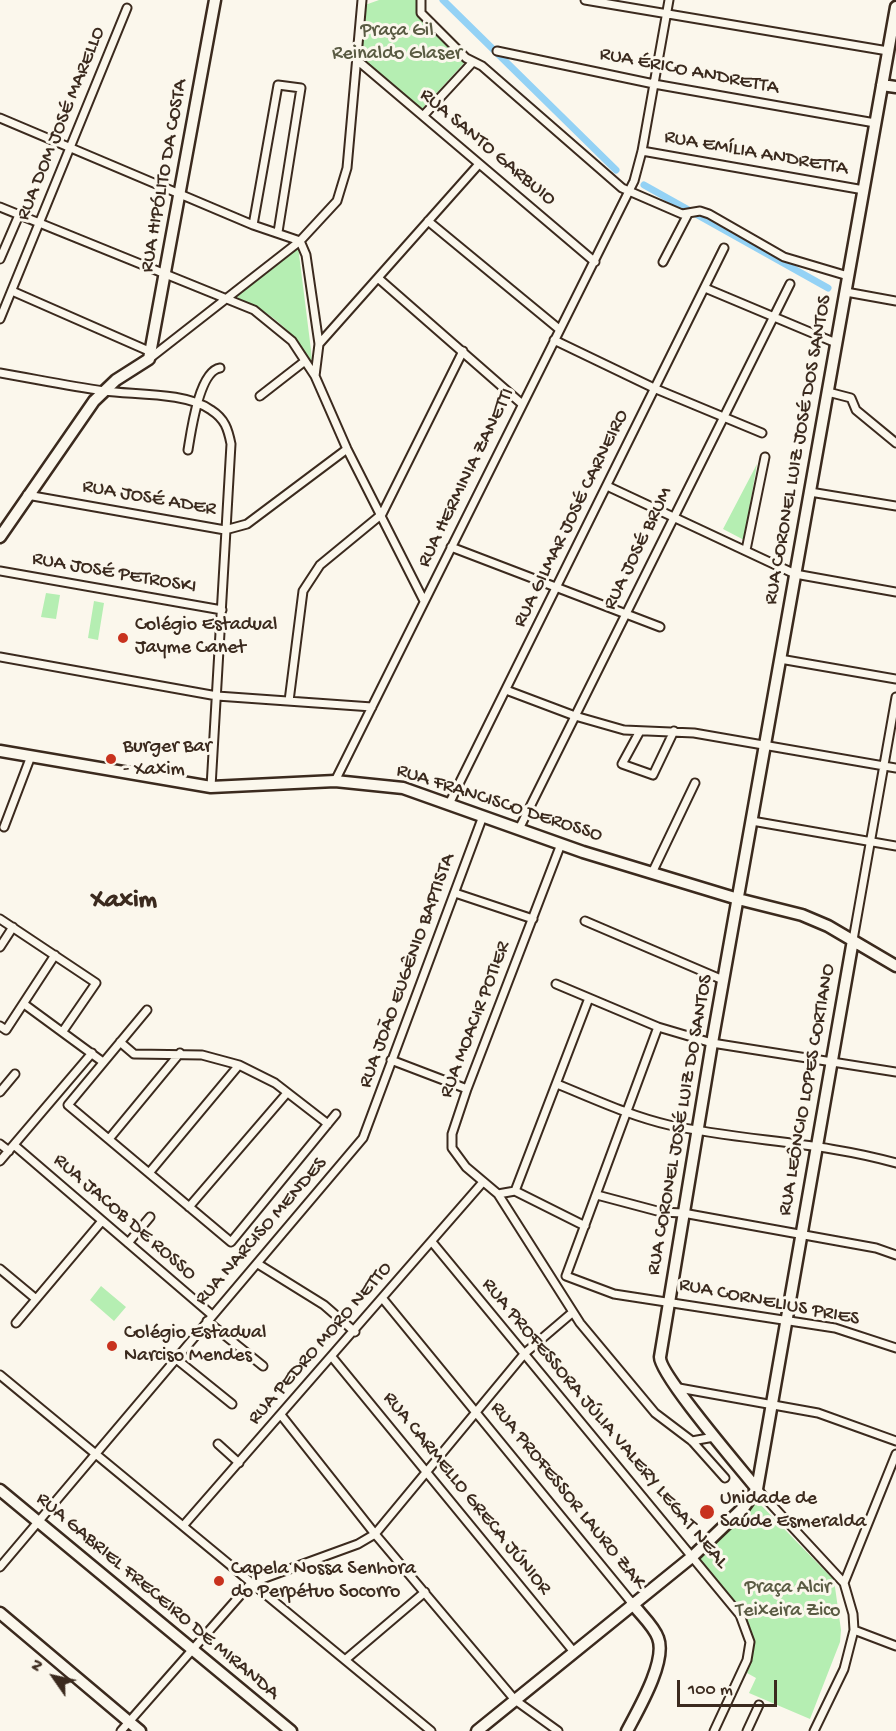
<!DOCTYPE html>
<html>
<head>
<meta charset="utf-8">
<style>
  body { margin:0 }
  #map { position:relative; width:896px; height:1731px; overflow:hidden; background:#fbf7ec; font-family:"Gochi Hand",sans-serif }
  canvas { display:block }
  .north { position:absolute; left:24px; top:1647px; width:60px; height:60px; -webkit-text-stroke:4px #fbf7ec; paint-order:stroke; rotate:304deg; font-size:16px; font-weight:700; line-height:24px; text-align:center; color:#3b2a1e }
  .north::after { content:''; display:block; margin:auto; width:21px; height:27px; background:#3b2a1e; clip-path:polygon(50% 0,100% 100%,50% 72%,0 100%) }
  .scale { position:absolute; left:677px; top:1680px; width:100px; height:27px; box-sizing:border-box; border:3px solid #3b2a1e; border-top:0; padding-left:8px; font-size:18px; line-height:21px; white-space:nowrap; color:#3b2a1e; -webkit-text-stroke:4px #fbf7ec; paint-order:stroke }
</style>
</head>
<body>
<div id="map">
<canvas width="896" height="1731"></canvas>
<div class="north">N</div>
<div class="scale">100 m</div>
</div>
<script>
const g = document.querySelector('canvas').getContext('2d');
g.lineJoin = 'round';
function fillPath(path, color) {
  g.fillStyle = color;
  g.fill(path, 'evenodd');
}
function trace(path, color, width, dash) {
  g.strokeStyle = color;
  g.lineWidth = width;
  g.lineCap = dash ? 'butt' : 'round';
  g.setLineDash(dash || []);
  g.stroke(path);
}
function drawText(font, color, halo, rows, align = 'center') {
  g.font = font + ' "Gochi Hand",sans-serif';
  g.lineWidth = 6;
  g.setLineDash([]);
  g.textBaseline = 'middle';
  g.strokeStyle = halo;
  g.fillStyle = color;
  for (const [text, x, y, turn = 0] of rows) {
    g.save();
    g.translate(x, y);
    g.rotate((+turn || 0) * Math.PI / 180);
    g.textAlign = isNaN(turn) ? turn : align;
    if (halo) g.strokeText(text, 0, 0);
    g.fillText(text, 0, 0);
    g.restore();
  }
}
fillPath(new Path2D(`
  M379,0H417L416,15L466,61L421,110L361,58L365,5Z
  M298,246L311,350L312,362C289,327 273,314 234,296Z
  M757,464L744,540L723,529Z
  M46,593L60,595L56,619L41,617Z
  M94,601L104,603L98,640L88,638Z
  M101,1286L126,1307L114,1321L90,1300Z
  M755,1499L834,1580L841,1630L840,1642L810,1719L749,1693L756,1678L747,1673C765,1625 725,1592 697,1557Z`), '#b5eeb2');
trace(new Path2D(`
  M443,0L616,170
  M644,185L828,288`), '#94d2f5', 7);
const street = new Path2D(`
  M421,0V13L466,58L482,66L622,188L682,214L700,211L709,214L784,257L848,276
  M585,0L888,51
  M497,51L654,84L875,123
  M357,60L595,262
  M423,116L472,63
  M0,118L253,225L300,241L306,255L319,344L315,376L347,449L424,601
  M642,151L864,190
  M0,207L254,310L292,341L315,376
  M428,221L559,329
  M253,225L278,85L301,88L278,232
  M0,259L19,215
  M663,262L688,214
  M378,278L522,404
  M705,288L836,343
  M12,291L151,352
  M846,292L896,301
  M0,319L127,8
  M554,340L656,389L762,433
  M319,344L479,164
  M149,359L300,241L337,201L347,168L362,0
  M0,373C35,379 69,386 104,391C135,395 186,392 211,410C225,419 228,429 231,444L211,787
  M828,392L851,398L856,410L896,443
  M260,396L305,361
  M188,450C191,432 199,371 220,368
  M607,486L795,574L896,592
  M810,492L896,506
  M27,495L225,530L247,524L347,449
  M451,547L660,627
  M746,550L765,457
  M0,571L222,610
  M0,657L217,696L372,707
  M780,659L896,679
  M506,690L575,716L624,730L694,733L896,768
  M289,701L303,591L320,565L382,514L463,351
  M640,731L622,764L653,775L674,731
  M335,781L634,181L642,151L669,0
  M449,804L724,248
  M752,821L896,846
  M4,827L31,756
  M519,829L790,284
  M561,844L467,1089L452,1134V1148L466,1167L498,1194L580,1323L655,1413L692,1441L725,1478
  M652,873L695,783
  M455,893L533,919
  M0,919L96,983L63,1031
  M585,921L723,980
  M853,940L896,697
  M0,947L13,927
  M556,984L658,1027L712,1043L896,1072
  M24,1004L103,1062
  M147,1010L68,1105L231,1242L336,1114
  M0,1026L6,1030L55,955
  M658,1027L566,1276L614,1294L835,1328L896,1348
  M120,1042L134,1054L202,1055L239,1065L275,1083L328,1124
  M391,1060L467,1089
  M557,1084C594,1099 630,1116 669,1125C744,1141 822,1142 896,1163
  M0,1092L15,1074
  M109,1139L180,1053
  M0,1144L9,1151
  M14,1145L212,1315
  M0,1161L92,1053
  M149,1173L239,1065
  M515,1191L589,998
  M498,1194L515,1191L585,1226
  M597,1195L661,1212L683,1213L876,1248L896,1255
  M189,1207L287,1093
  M432,1242L740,1615L750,1642L747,1660L714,1731
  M128,1243L150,1217
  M258,1264L324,1305L355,1332
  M0,1269L36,1299
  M383,1299L632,1603
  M207,1321L263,1366
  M16,1323L102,1221
  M332,1357L574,1652
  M175,1358L232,1404
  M0,1375L431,1731
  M679,1388L818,1413L896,1441
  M281,1415L375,1534L515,1700L558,1731
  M692,1441L714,1437
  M218,1444L239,1463
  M757,1489L844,1583L853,1614L854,1630L844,1669L814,1731
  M183,1526L483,1182
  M0,1567L363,1138L483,816
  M844,1583L896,1454
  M854,1630L896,1646
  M345,1660L425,1592
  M121,1731L251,1583L358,1544L375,1534L525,1353L573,1312
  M747,1731L759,1705`);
const secondary = new Path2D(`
  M882,85L896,87
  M0,537L94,401L116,380L149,359L215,0
  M0,751L211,787L335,781L403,788L583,852L738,899L802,915L828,926L896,966
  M757,1489C741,1469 659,1374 660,1357L712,1043L896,7
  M0,1490L291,1731
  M0,1613L140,1731
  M477,1731L693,1556L744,1507L757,1489L853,940
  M627,1731C638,1710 667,1661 658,1638C654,1626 640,1614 632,1603`);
trace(street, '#3b2a1e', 11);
trace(secondary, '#3b2a1e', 15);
trace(street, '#fbf7ec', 7);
trace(secondary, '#fbf7ec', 10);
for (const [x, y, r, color] of [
  [123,638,6,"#c8321e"],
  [111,759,6,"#c8321e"],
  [112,1346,6,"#c8321e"],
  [707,1512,8,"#c8321e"],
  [219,1581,6,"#c8321e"]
]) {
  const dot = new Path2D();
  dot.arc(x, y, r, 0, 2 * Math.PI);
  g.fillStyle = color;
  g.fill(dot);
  trace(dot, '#fbf7ec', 2);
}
drawText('20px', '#5a5b43', '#fbf7ec', [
  ["Praça Gil",397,32],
  ["Reinaldo Glaser",397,55],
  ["Praça Alcir",788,1589],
  ["Teixeira Zico",788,1612]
]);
drawText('20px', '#3b2a1e', '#fbf7ec', [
  ["RUA ÉRICO ANDRETTA",689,72,11],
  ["RUA DOM JOSÉ MARELLO",62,124,-68],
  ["RUA SANTO GARBUIO",487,148,40],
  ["RUA EMÍLIA ANDRETTA",756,154,10],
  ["RUA HIPÓLITO DA COSTA",165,176,-80],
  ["RUA CORONEL LUIZ JOSÉ DOS SANTOS",799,450,-80],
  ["RUA HERMINIA ZANETTI",467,478,-64],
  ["RUA JOSÉ ADER",149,499,10],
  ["RUA GILMAR JOSÉ CARNEIRO",572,519,-64],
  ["RUA JOSÉ BRUM",639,549,-64],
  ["RUA JOSÉ PETROSKI",114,574,10],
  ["RUA FRANCISCO DEROSSO",499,804,18],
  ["RUA JOÃO EUGÊNIO BAPTISTA",408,971,-70],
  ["RUA MOACIR POTIER",476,1020,-69],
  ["RUA LEÔNCIO LOPES CORTIANO",808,1090,-80],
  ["RUA CORONEL JOSÉ LUIZ DO SANTOS",681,1125,-80],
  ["RUA JACOB DE ROSSO",124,1218,41],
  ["RUA NARCISO MENDES",262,1232,-49],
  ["RUA CORNELIUS PRIES",769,1303,11],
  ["RUA PEDRO MORO NETTO",321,1344,-49],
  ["RUA PROFESSORA JÚLIA VALERY LEGAT NEAL",604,1424,50],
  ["RUA CARMELLO GRECA JÚNIOR",466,1494,51],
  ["RUA PROFESSOR LAURO ZAK",567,1496,51],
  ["RUA GABRIEL FRECEIRO DE MIRANDA",157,1597,40]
]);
drawText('20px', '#3b2a1e', '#fbf7ec', [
  ["Colégio Estadual",135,626],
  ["Jayme Canet",135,649],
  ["Burger Bar",123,748],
  ["- Xaxim",123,771],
  ["Colégio Estadual",124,1334],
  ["Narciso Mendes",124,1357],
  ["Unidade de",720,1500],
  ["Saúde Esmeralda",720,1523],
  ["Capela Nossa Senhora",231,1570],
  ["do Perpétuo Socorro",231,1593]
], 'left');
drawText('bold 26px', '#3b2a1e', '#fbf7ec', [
  ["Xaxim",124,902]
]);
</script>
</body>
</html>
